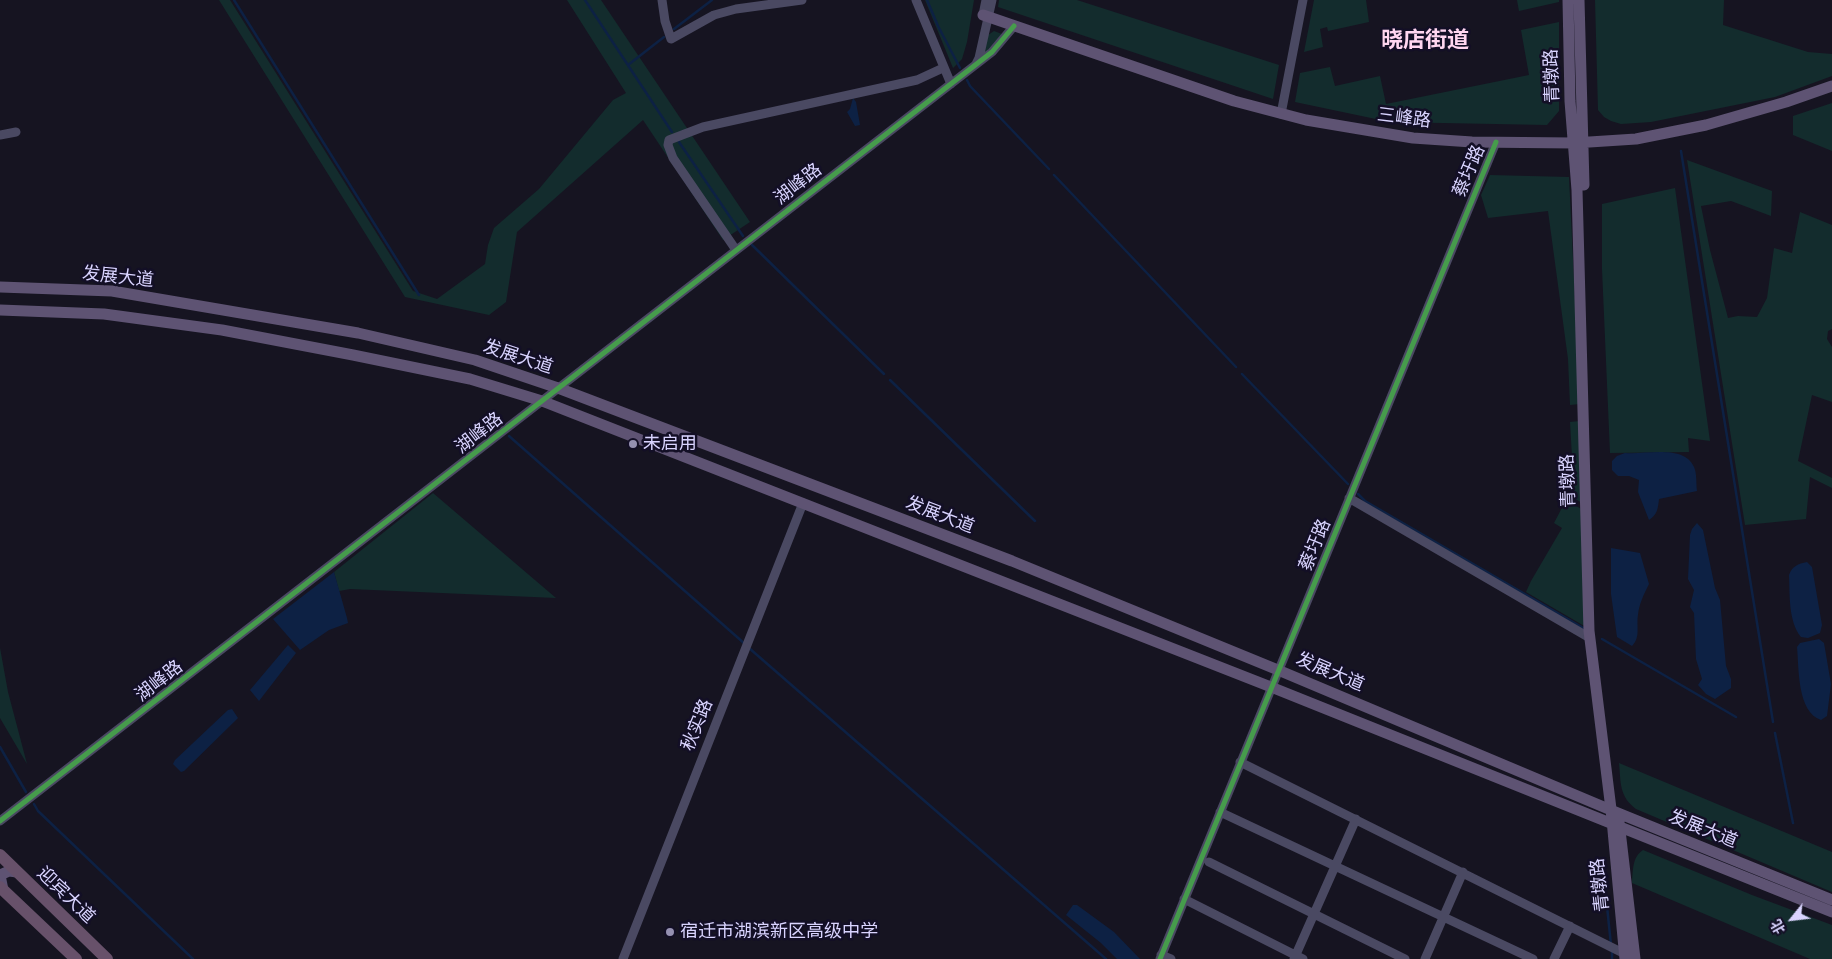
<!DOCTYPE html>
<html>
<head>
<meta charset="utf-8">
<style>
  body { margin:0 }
  #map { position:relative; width:1832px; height:959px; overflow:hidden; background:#161421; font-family:"Alegreya Sans","Noto Sans SC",sans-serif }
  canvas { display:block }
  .north { position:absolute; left:1767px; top:894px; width:50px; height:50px; -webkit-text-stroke:4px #130f26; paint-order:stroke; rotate:241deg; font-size:14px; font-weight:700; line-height:20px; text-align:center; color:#d9d4ff }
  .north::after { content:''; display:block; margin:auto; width:18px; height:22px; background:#d9d4ff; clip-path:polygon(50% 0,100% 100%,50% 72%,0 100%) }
</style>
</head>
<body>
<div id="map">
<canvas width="1832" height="959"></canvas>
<div class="north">北</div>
</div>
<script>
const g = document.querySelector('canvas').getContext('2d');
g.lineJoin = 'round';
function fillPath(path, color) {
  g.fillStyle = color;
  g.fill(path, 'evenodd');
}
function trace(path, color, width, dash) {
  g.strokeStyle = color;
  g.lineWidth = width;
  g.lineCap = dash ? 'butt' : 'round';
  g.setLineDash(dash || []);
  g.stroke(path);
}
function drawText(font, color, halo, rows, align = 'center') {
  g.font = font + ' "Alegreya Sans","Noto Sans SC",sans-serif';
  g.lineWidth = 5;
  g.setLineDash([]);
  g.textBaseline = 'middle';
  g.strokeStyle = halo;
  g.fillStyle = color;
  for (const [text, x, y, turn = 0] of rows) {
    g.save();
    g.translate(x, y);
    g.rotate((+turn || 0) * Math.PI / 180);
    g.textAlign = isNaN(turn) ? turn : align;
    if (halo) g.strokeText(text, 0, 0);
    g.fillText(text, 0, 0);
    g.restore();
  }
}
fillPath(new Path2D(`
  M219,0H230L413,291L437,299L485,264L488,245L494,228L539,189L613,100L626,93L567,0H601L750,222L723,240L643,120L517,232L506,302L489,315L405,297Z
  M925,0H974L967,42L962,59L953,68Z
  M999,0H1077L1279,65L1273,99L998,7Z
  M1314,0H1366L1369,22L1328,31L1327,27L1320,29L1323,47L1304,52Z
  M1517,0H1559V2L1519,11Z
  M1595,0H1724L1723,25L1808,52L1832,54V76L1775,97L1651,122L1621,124L1611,121L1604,117L1598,110Z
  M1559,22V111L1547,125L1390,122L1295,102L1300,73L1330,67L1335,86L1380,76L1386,104L1529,75L1521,30Z
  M994,31L1002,34L983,55L988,35Z
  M1832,103V151L1793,135V116Z
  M1687,160L1772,191L1771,216L1731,201L1701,206L1710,250L1728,318L1738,316L1757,317L1767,298L1774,248L1792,253L1800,212L1832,225V329L1828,331L1827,339L1832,347V402L1812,395L1798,461L1832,478V488L1810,477L1806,519L1745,525Z
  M1490,175L1569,177L1580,404L1570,405L1568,359L1548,211L1488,218L1481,195Z
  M1675,188L1710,441L1688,438L1689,452L1610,453L1602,269V204Z
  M1580,421L1582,503L1569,495L1573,486L1559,478L1572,457L1570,422Z
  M433,493L556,598L350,589L339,591L334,572Z
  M1566,500L1583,510L1586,627L1526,592L1531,581L1562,528L1554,523Z
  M0,648L8,692L27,764L0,718Z
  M1619,763L1832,852V892L1636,809C1619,796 1621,783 1619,763Z
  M1643,850L1752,895L1832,925V959H1810L1632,883C1633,871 1632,857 1643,850Z`), '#132c2d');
fillPath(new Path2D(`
  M853,98L856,102L860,125L855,126L847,112L850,109Z
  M1625,453C1645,455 1684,444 1694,467C1697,473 1696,484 1697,491L1659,499C1658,509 1657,515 1649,520L1638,492L1639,480L1629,476H1618L1612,470V461L1617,456Z
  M1697,523L1703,530L1715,588L1720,600L1726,666L1731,679V688L1715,699L1706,694L1698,685L1702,679L1696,659L1694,613L1690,607L1694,590L1688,579L1690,535L1692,529Z
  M1611,548L1640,553L1649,584C1644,594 1639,604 1638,615C1636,626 1641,637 1632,646L1617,637L1611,594Z
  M1807,562L1812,567L1822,625L1820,633L1808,638L1801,637C1788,621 1790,594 1789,575C1792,566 1798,564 1807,562Z
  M334,572L347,618L348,623L329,630L300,650L273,619Z
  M1819,639L1824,643L1831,684L1827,716L1821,720C1797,712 1799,668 1797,647L1800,643Z
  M288,645L296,653L259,701L250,690Z
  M232,709L238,718L234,722L184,771L181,772L173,764L175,760L228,710Z
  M1073,905H1077L1114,932L1140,959H1117L1101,943L1066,915Z`), '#0d2144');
trace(new Path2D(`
  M234,0L419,295
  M585,0L672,132
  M927,0L938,26L960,68
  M674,29L712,0
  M628,65L664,37
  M967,80L970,86L1049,169
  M679,142L743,236
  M1681,151L1773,722
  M1054,175L1236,367
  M752,245L884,374
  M1242,374L1348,484
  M890,380L1035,521
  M509,436L745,644
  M1358,494L1365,501L1585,629
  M1602,639L1736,717
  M749,648L1106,959
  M1775,733L1793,823
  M0,747L26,792
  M34,804L38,811L193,959
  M1604,877L1611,945
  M1612,951V959`), '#0d2144', 2.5);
trace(new Path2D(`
  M662,0L665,21L671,39L714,15L736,9L802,0
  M916,0L951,84
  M983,15L986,0
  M976,64L979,58L992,0
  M1281,114L1303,0
  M0,135L16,132
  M736,250L673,158L668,145L669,140L703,127L917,80L943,68
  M1349,498L1590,638
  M1240,762L1625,954
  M1220,812L1533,959
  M0,821L974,66L992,52L1014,26
  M1209,862L1405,959
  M1184,899L1303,959
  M1161,955L1171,959
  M623,959L803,503
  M1160,959L1496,142
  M1294,959L1356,819
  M1425,959L1463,872
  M1554,959L1570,926`), '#4a4962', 9);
trace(new Path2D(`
  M1568,0L1570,101L1577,190L1589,631L1611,809L1625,959
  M1579,0L1584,185
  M983,15L1234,101L1306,120L1413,138L1472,142L1574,143L1636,139L1706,125L1786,102L1832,86
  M0,287L112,291L358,333L475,360L558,388L1012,561L1278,670L1618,813L1832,900
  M0,310L104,314L222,330L353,355L470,379L542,401L1271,687L1832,912
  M1619,822L1635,959
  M3,890L0,875L9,871L17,872`), '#5e5373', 11);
trace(new Path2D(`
  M0,855L107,959
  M0,887L76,959`), '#67516a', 12);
trace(new Path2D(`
  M0,821L974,66L992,52L1014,26
  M1160,959L1496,142`), '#469c4c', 5);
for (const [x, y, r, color] of [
  [633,444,5,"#9591b1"],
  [670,932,5,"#9591b1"]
]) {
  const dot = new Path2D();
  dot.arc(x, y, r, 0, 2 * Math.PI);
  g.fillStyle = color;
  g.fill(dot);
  trace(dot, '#130f26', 2);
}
drawText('18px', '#d9d4ff', '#130f26', [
  ["青墩路",1552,76,-92],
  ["三峰路",1404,118,7],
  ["蔡圩路",1469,171,-67],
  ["湖峰路",798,184,-38],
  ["发展大道",118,277,6],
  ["发展大道",518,357,18],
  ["湖峰路",479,433,-38],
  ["青墩路",1568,481,-92],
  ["发展大道",940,515,21],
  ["蔡圩路",1315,545,-68],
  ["发展大道",1330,672,23],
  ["湖峰路",159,681,-38],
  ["秋实路",697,725,-68],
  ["发展大道",1703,829,22],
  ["青墩路",1600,885,-96],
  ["迎宾大道",66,895,44]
]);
drawText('18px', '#d9d4ff', '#130f26', [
  ["未启用",643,444],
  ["宿迁市湖滨新区高级中学",680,932]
], 'left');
drawText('bold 22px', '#ffd6f0', '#130f26', [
  ["晓店街道",1425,40]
]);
</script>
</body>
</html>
